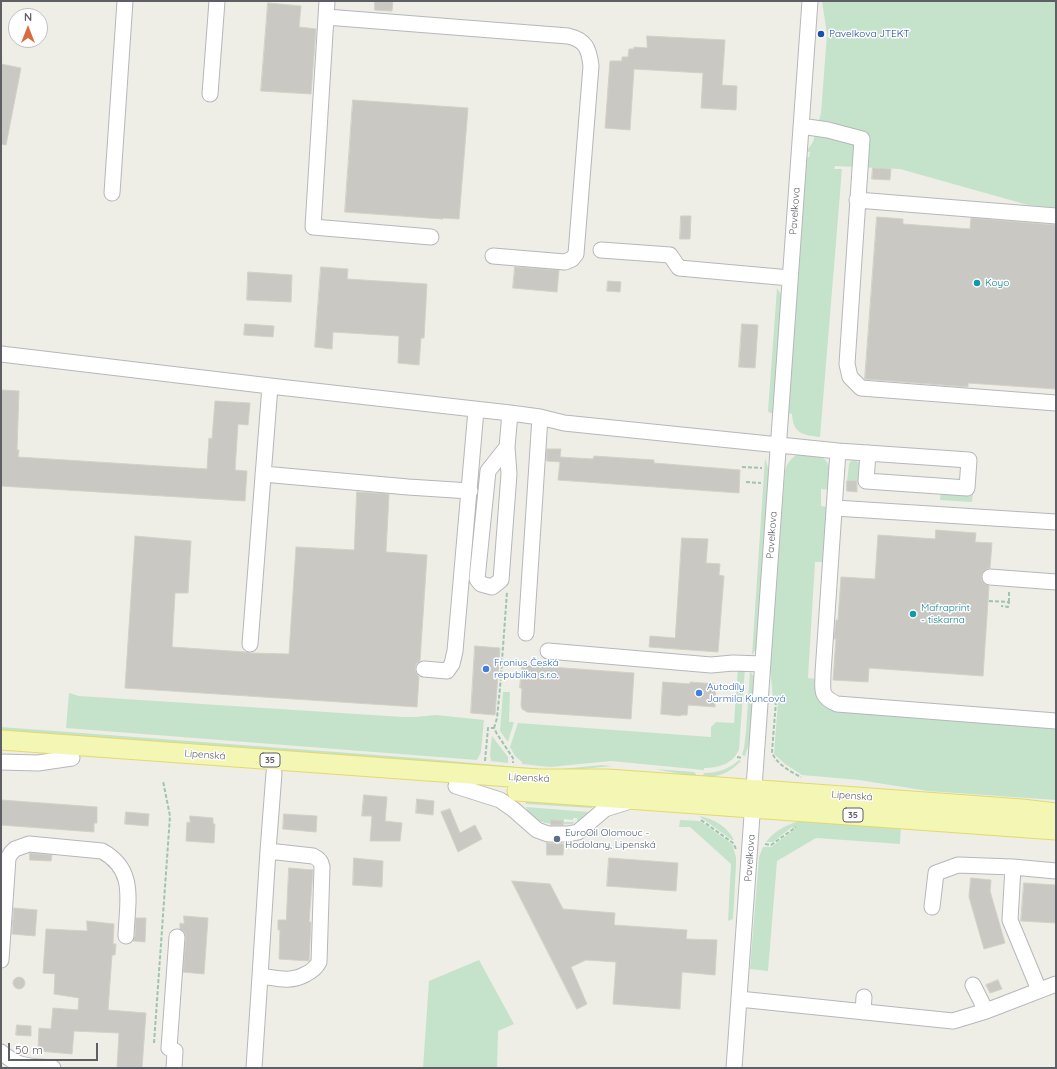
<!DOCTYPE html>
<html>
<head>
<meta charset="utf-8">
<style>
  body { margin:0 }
  #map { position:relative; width:1057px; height:1069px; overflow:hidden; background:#eeeee6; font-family:Quicksand,sans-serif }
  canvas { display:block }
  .frame { position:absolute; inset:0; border:2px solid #5e5f65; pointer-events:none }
  .north { position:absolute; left:8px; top:8px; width:40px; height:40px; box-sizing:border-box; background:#fff; border:1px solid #bfbfc1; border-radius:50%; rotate:0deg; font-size:11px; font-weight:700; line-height:16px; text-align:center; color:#5e5f65 }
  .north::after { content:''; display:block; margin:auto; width:14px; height:18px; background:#d76c43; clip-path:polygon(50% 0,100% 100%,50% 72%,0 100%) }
  .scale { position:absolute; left:8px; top:1043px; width:90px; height:18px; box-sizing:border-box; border:2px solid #5e5f65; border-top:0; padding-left:5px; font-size:12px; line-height:14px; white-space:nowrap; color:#5e5f65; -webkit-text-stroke:3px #fff; paint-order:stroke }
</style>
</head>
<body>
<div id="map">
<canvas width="1057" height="1069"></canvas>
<div class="frame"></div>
<div class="north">N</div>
<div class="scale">50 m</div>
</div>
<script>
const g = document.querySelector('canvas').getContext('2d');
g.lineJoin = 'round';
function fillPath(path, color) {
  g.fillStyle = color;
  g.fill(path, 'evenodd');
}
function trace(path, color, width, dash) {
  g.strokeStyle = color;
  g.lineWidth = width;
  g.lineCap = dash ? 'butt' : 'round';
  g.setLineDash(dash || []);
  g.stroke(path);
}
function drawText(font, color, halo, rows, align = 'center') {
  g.font = font + ' Quicksand,sans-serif';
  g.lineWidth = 3;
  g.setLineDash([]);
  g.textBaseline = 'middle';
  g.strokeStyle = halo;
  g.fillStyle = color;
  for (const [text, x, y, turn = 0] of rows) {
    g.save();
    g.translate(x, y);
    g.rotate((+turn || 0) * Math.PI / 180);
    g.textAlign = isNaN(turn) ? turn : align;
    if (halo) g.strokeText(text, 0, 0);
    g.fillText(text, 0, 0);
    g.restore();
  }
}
fillPath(new Path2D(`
  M822,1H1056V208L1028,205L900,169L835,166L834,169H842L820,437C803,435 793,434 792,414L788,413L806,157H809L810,152H806L813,142L821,113L827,34Z
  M777,288L782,296L774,413H770L768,411Z
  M798,454C830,455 831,460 830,490L821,489V506L828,507L825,562H815L808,678L816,679L825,706L836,711L1056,727V800L928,791L859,780L802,775L785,764L774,754L778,701L774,700L773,698L770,667L785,471C787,463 791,458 798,454Z
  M765,458L769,471L757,647L752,655Z
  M855,460L859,463L858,481H847L849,464L851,461Z
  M941,490L973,493L972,502L940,500Z
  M738,668H745L739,749C734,764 718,768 704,768V770L611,761L550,767L522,764V762L515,756L510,747L518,723L711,737V727L716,722L734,723Z
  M750,671L754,677L750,741L745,756L742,755L744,748L746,731Z
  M503,692H510L509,722H514L508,742L500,731Z
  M69,693L79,696L403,717H415L436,715L484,720L481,752L477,760L66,728Z
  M1,727L417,758L551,770L602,765L612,766L552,772L1,733Z
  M492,736L508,757V763L491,761L490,755Z
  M739,760L741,761C731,772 718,778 702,777L704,773C718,773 729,769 739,760Z
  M655,769L694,772L696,774V777Z
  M525,800L593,805L592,808L526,804Z
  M526,807L589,812L577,823V818H573V820L564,819V822H575L573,824C557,825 532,826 526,807Z
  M699,816C714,819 727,826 734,840H732Z
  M680,820L700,821L732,844L736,857V866L733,919L728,921L731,864L690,827H679Z
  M802,820L901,825L900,844L816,838L777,861L768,971L750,969L759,857L763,847H771L795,829L792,827L773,842H766C776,829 787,825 802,820Z
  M479,960L514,1024L498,1031L497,1068H423L429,981Z`), '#c5e3cb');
const building = new Path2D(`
  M375,1H393L392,11L375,10Z
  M268,3L301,6L299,27L316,29L311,94L261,91Z
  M647,36L725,40L722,85L737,86L736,110L701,108L703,73L634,69L630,130L605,128L610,61H622V57H628L629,49H634V47L647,48Z
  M1,64L21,68L6,145L1,144Z
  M353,100L468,108L459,219L443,218V219L345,212Z
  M873,168L891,169L890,180L872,179Z
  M681,216H691L690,239H680Z
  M877,217L903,219V224L970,229L971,218L1056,225V389L968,383V387L865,379Z
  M321,267L348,269L347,279L427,284L424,338H421L419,365L398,363L399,336L333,332L332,349L315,347Z
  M515,267L559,270L557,292L513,288Z
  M248,272L292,275L291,302L247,300Z
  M608,281L621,282L620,292L607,291Z
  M245,324L274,326L273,337L244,335Z
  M742,324L758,325L755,368L739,367Z
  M1,390L19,391L17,450H19L18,457L207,469L209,438L212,439L215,401L250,403L248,425L238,424L235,470L247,471L245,501L1,486Z
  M547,449H561L560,457L593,459L594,456L654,460V463L740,470L739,493L558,480L560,462L547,461Z
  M847,481H857V492L847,491Z
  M357,492L389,494L386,552L427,555L420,661L416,664L415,669L416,673L419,677L417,707L125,688L135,536L191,541L188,593H175L172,647L245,652L250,653L289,654L296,547L354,550Z
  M936,530L976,533L975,542L992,543L990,568L986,569L983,572L981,577L982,581L985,584L989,586L983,676L869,668L868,682L833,680L836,639H834L836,620H838L841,577L875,579L878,535L935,539Z
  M682,538L708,539L706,563L720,564L719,575L724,576L718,652L649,647L650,636L675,638Z
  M475,646L500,648L495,715L471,713Z
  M522,665L634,673L631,719L527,712L522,709L521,705L522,688H520Z
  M663,682L690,684V682L716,684L715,707L688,705L687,715H681L680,716L661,714Z
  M364,795L387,797L385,821L402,823L400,841H370L372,816H362Z
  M417,799L434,801L433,815L416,813Z
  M1,800L97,807V823H94V832L1,825Z
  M450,809L460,833L475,825L482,839L458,852L441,812Z
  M126,812L149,814L148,826L125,824Z
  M284,814L317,816L316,832L283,829Z
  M190,816L213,818V824H215L214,843L186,841L187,822L190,823Z
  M551,820L563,821V825H551Z
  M547,843L564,844L563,855H547Z
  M30,853L52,855L51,861L30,860Z
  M354,858L383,861L382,887L353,885Z
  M609,858L678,863L676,891L607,886Z
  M289,868L313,870L309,922H311L309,961L279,959L280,930H278V920H286Z
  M971,878L991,880L990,891L1005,943L984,949L969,897Z
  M512,881L550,884L563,909L615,913L614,925L687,930L686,939L717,940L715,975L682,972L680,1009L613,1004L616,962L586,960L571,967L587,1004L577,1009Z
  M1024,883L1056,885V923L1021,921Z
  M14,908L37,910L35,936L12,934Z
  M184,916L208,918L204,974L183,972L186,937L185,933L180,929V923L184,924Z
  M136,918H146L145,942L133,941L135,936Z
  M87,921L114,924L113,944H116L115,955H112L108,1010L146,1013L142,1068L117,1067L119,1033L74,1031L72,1054L38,1051L39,1028L51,1029L53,1008L78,1010L79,998L54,994L55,974L43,973L46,929L87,931Z
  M13 983a6 6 0 1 1 12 0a6 6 0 1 1-12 0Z
  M998,980L1002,989L990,993L986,985Z
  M17,1025L31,1026V1036L16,1035Z`);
fillPath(building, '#cac8c3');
trace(building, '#d2d1c5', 1);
const minor = new Path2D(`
  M327,1L313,227L431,237
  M326,17L568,36C586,40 589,49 591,66L576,254L572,259L565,262L493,256
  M210,94L217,1
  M801,126L828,130L862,139L847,364L850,377L861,388L1056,403
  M112,193L125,1
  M857,200L1056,216
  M601,250L670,255L679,268L790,278
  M1,354L270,386L510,413L540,417L564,423L838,451L969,460L967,488L866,481L868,453
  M507,447L509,474L501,580L492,587L481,584L477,579L488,471L507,447L510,413
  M838,451L823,673C823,690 819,696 837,704L1056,721
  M263,474L408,487L470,491
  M835,508L1056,522
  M990,577L1056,582
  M526,633L540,417
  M250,644L270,386
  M548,651L711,665L733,663L763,664
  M424,669L447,671L452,664L455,651L476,410
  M1,762L38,763L72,758
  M456,786L500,800L513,809L537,830L548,834H568L578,832L605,809L627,802
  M268,851L313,856C319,859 321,861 322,867L319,962C316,968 312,971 306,974C290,983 277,978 260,976Z
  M268,851L274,773
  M1013,867L1056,871
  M932,907L936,873L958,865L1013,867L1010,920L1039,990
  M1,960L8,858L11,853L15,849L29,844L102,851C137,870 127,902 126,936
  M973,985L986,1011
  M739,999L953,1021L986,1011L1056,984
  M863,1012L864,997
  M1,1052C19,1068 31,1066 53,1068
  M174,1068L175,1051L169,1048L177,937
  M254,1068L260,976
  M734,1068L810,1`);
const major = new Path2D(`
  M1,740L538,779H608L1022,809L1056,813
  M517,791L1056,830`);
trace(minor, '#b6b7bb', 17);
trace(major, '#e3d96b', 21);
trace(new Path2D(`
  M742,467L762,468
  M746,482L761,483
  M989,601L1009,602L1008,607L1001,606
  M1009,602V591
  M776,701L772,752C775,763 791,772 801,777
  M494,728L497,718L500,688L507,592
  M737,757L743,758
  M485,761L488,728H494L497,734L513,758V763
  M701,820L733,843L736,849
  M765,844L771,845L796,827
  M154,1043L170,816L163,781`), '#9fc3b1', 2, [4, 2]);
trace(minor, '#fff', 15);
trace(major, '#f4f7b3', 19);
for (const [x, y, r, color] of [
  [821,34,4,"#1a4fb4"],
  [977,283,4,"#0f9aa8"],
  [913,614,4,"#0f9aa8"],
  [486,669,4,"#3f7fe0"],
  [699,693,4,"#3f7fe0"],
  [557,839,4,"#5c6f8a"]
]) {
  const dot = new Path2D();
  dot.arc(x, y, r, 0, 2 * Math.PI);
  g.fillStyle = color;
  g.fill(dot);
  trace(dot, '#fff', 1.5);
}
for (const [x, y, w] of [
  [270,760,20],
  [853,815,20]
]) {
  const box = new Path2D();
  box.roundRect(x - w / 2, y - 7, w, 14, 3);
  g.fillStyle = '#fff';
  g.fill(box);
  trace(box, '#5e5f65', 1);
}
drawText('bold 9px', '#5e5f65', null, [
  ["35",270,760],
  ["35",853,815]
]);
drawText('10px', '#164399', '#fff', [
  ["Pavelkova JTEKT",829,34]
], 'left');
drawText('10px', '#5e5f65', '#fff', [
  ["Pavelkova",795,211,-86],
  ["Pavelkova",772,535,-86],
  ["Lipenská",205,755,4],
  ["Lipenská",529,778,3],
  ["Lipenská",852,796,4],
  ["Pavelkova",750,858,-86]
]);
drawText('10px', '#0d838f', '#fff', [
  ["Koyo",985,283],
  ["Mafraprint",921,608],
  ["- tiskarna",921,620]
], 'left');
drawText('10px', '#366cbe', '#fff', [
  ["Fronius Česká",494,663],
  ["republika s.r.o.",494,675],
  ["Autodíly",707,687],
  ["Jarmila Kuncová",707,699]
], 'left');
drawText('10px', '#4e5e75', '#fff', [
  ["EuroOil Olomouc -",565,833],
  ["Hodolany, Lipenská",565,845]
], 'left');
</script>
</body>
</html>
